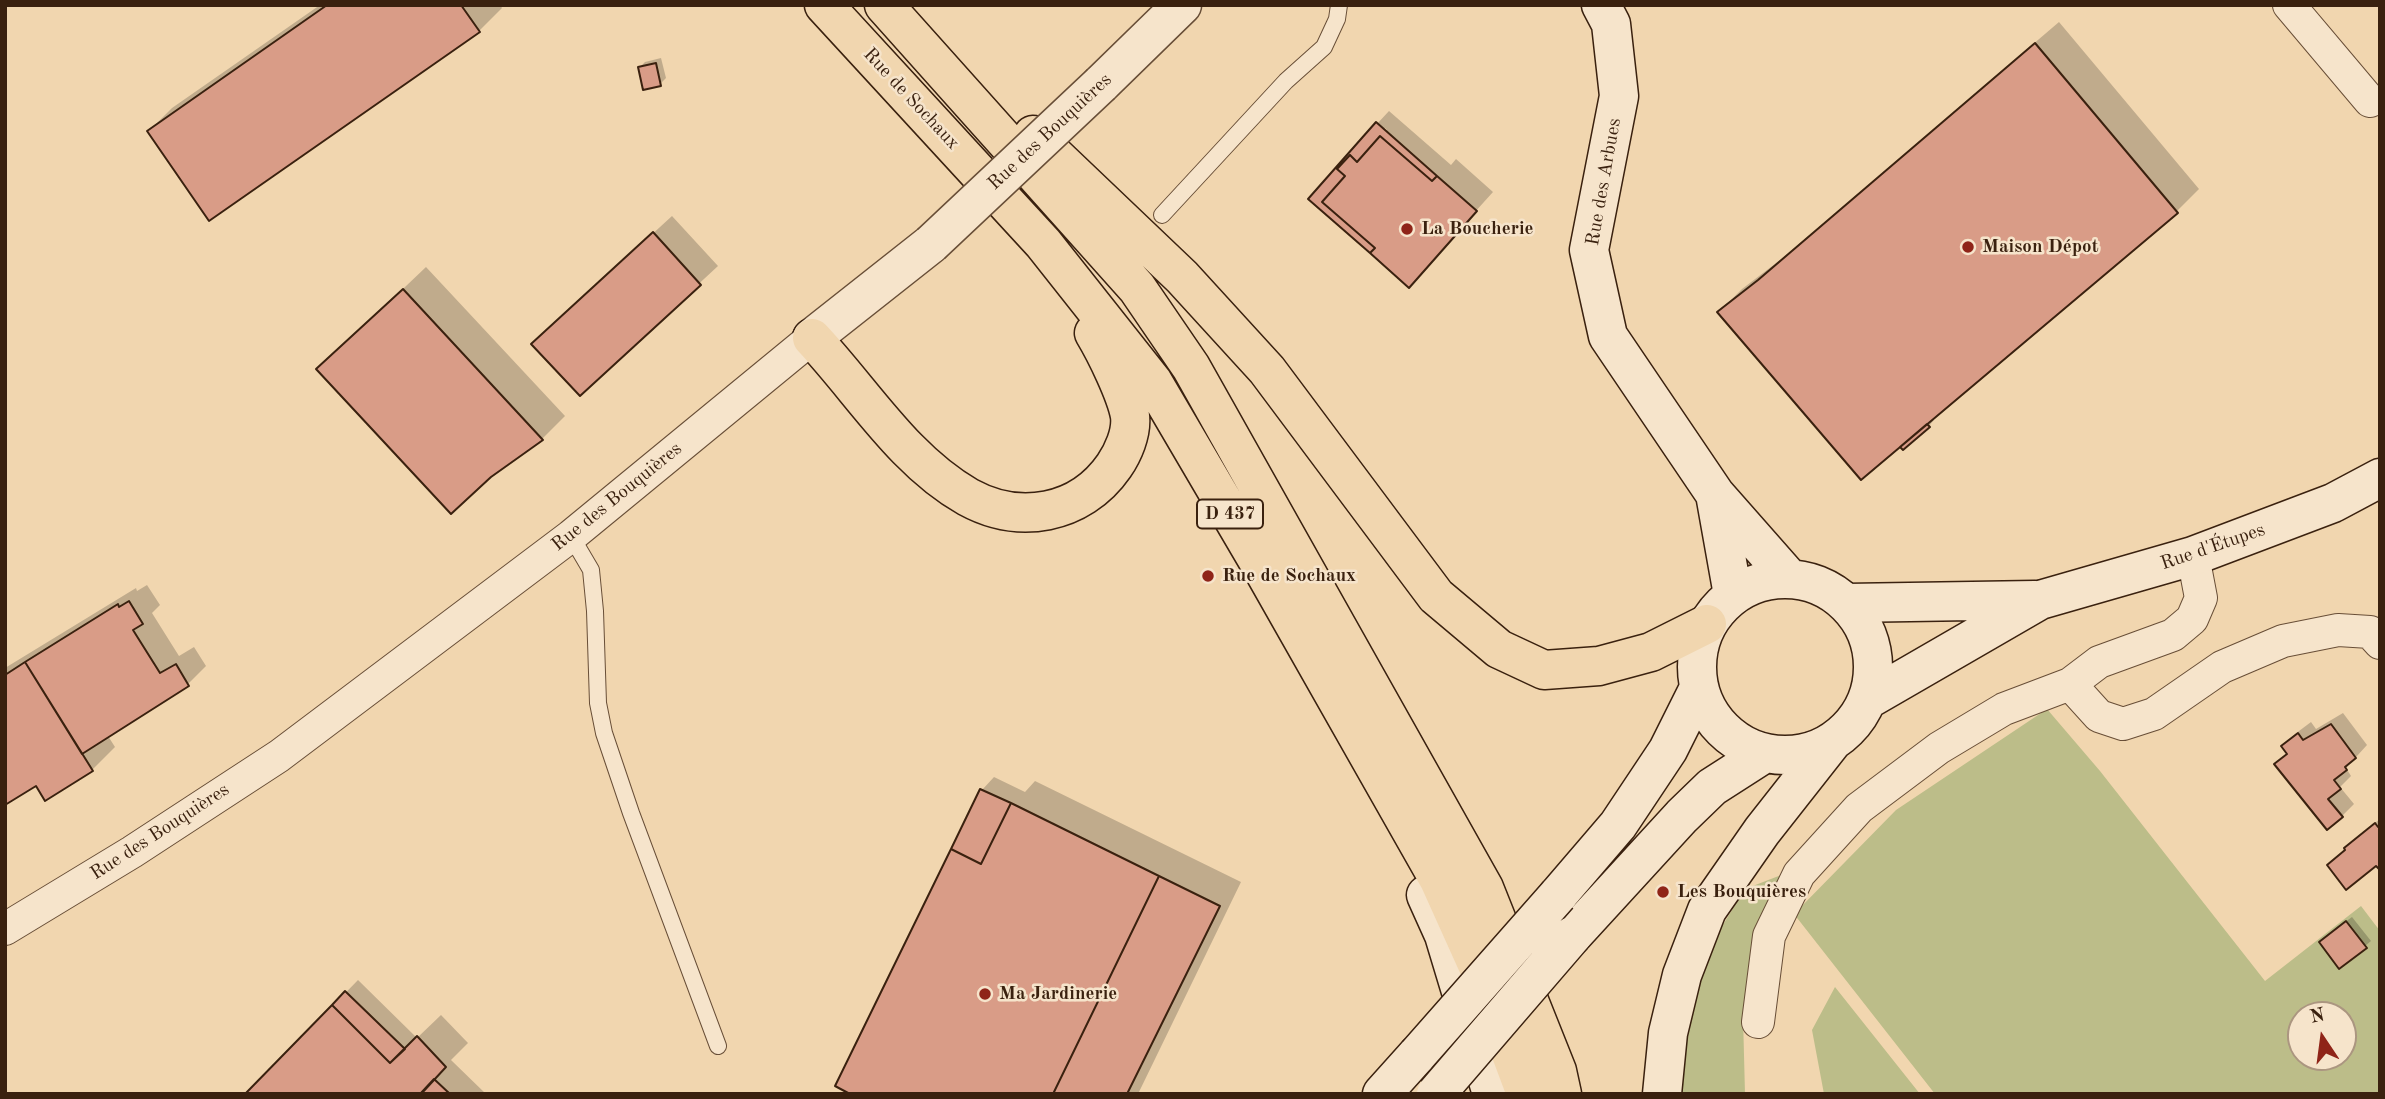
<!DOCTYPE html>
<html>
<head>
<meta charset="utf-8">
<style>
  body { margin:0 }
  #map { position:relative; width:2385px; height:1099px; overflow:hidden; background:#f1d6af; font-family:"Old Standard TT",serif }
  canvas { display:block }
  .frame { position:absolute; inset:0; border:7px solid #3a210f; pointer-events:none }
  .north { position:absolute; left:2287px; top:1001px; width:70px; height:70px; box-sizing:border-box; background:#f6e4cb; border:2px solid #ab9680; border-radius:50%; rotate:347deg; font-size:19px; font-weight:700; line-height:28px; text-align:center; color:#3a210f }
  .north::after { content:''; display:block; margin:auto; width:24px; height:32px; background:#8f2418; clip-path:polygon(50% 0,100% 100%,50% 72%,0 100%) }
</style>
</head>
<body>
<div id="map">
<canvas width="2385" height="1099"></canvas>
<div class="frame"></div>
<div class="north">N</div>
</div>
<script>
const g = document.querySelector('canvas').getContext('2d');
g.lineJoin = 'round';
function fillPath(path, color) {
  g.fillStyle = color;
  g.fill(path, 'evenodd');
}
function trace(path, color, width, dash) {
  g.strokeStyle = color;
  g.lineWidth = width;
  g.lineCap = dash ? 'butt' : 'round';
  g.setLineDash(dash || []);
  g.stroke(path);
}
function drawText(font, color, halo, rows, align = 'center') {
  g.font = font + ' "Old Standard TT",serif';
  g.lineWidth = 5;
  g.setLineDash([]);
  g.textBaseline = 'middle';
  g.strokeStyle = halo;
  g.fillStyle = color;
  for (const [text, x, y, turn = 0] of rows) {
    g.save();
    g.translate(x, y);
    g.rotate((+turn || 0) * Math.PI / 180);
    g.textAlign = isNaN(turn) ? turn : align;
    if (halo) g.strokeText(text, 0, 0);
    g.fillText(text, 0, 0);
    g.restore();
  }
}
fillPath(new Path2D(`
  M2047,709L2100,771L2265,981L2361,906L2380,931V1094H1935L1794,914L1896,810ZM2301,1015H2343V1057H2301Z
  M1789,872L1743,1016L1745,1094H1679L1680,1025L1711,944L1745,889Z
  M1835,987L1920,1094H1824L1812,1030Z`), '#bcbd89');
fillPath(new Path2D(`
  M320,5H500L502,8L479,31L149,131L172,108Z
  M2059,22L2199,189L2176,212L1932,418L1934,420L1929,426L1719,312L1742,289L1784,257Z
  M661,58L666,78L660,84L640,67L645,62Z
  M1389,111L1451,165L1456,159L1493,192L1409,285L1310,199L1349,158L1352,155L1350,153ZM1385,128L1387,130L1375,144L1373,142Z
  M672,216L718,266L580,394L552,326Z
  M426,267L565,416L542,439L490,476L342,347Z
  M147,585L160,605L152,613L179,656L194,647L206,666L188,684L108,736L115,747L92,770L36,784L5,803V668L136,588L137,591Z
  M2343,713L2367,745L2346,768L2351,776L2340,787L2354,804L2342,816L2276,764L2288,753L2283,746L2295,734L2311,722L2316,729Z
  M994,777L1025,792L1035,781L1241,882L1138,1094H854L837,1086L982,790Z
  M2380,819V868L2376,863L2329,865L2358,836Z
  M2352,917L2371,941L2365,946L2326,936Z
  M358,980L417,1038L441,1015L468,1043L451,1060L486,1094H247Z`), '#0003');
const building = new Path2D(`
  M327,5H461L480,32L209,221L147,131Z
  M2035,43L2178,213L1861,480L1717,312L1758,280Z
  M656,63L661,86L643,90L638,67Z
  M1376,122L1437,176L1432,181L1380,136L1357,162L1350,155L1337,169L1345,176L1322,202L1375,248L1370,253L1308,199Z
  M1380,136L1432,181L1437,176L1477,211L1409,288L1370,253L1375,248L1322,202L1345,176L1337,169L1350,155L1357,162Z
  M653,232L701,285L580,396L531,344Z
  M403,289L543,440L491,477L451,514L316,369Z
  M1927,424L1930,427L1903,450L1900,447Z
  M129,601L143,624L133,630L160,673L176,664L189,686L82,754L25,662L118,604L119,607Z
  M25,662L93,771L45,801L36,786L5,805V675Z
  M2331,724L2356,758L2345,767L2347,770L2334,780L2341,789L2328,799L2343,817L2327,830L2274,764L2287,754L2281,746L2298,733L2303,740Z
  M980,789L1011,803L981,864L951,849Z
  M1011,803L1159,876L1053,1094H850L835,1086L951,849L981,864Z
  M2375,823L2378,827L2380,825V870L2376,866L2346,890L2327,865L2345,850L2344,848Z
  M1159,876L1220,906L1127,1094H1053Z
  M2346,921L2367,948L2339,969L2319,942Z
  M345,991L405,1049L390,1063L332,1005Z
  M332,1005L390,1063L417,1036L446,1067L421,1094H245Z
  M434,1079L450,1094L421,1093Z`);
fillPath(building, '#d99c87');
trace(building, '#3a210f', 2);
const service = new Path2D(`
  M1162,215L1286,81L1324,47L1337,19L1339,5
  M571,536L591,570L595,611L598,703L604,733L631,813L718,1046`);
const minor = new Path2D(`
  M2289,5L2370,101
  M2193,556L2201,598L2192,619L2173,635L2099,662L2070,684L2099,716L2123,724L2154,714L2222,667L2283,641L2338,630L2370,632L2380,643
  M5,929L132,852L279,756L571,536L812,338
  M1758,1022L1769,936L1799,874L1859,808L1939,748L2004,709L2070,684`);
const tertiary = new Path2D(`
  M1101,84L1182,5
  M812,338L931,244`);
const secondary = new Path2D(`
  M1601,5L1611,24L1619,96L1589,250L1608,336L1715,494L1789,578
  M1715,494L1733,595
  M1697 667a88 88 0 1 1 176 0a88 88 0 1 1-176 0Z
  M1847,603L2035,600
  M1867,700L2040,600L2193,556L2333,503L2380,478
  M1426,895L1444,935L1492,1094
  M1558,895L1618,825L1668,750L1699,688
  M1572,936L1682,816L1712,787L1765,753
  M1382,1094L1417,1055
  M1662,1094L1668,1033L1682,975L1707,910L1762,831L1832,742`);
const primary = new Path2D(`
  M824,5L1043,243L1153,382L1261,566L1439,880L1480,971L1526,1094
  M884,5L1137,288L1191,367L1484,888L1557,1071L1562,1094
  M1033,135L1182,277L1267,370L1436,596L1499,649L1544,670L1599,666L1651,652L1707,624
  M812,338C862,391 903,460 968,497C1019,525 1080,515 1114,466C1123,453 1132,433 1130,416C1126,394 1106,353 1094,333`);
trace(service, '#684e37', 18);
trace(minor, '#684e37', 34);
trace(tertiary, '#684e37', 41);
trace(secondary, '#3a210f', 41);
trace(primary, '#3a210f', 41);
trace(service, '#f6e4cb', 16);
trace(minor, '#f6e4cb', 32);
trace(tertiary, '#f6e4cb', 38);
trace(secondary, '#f6e4cb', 38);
trace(primary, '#f1d6af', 38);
const tertiaryBridge = new Path2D(`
  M931,244L1101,84`);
const secondaryBridge = new Path2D(`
  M1417,1055L1558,895
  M1436,1094L1572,936`);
trace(tertiaryBridge, '#684e37', 41, []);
trace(secondaryBridge, '#3a210f', 41, []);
trace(tertiaryBridge, '#f6e4cb', 38);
trace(secondaryBridge, '#f6e4cb', 38);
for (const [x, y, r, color] of [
  [1407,229,7,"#8f2418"],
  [1968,247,7,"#8f2418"],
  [1208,576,7,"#8f2418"],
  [1663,892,7,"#8f2418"],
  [985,994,7,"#8f2418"]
]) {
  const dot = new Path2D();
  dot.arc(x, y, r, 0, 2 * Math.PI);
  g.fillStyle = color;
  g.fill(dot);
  trace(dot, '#f6e4cb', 2.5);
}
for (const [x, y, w] of [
  [1230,514,66]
]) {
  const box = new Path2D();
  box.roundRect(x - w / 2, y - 14.5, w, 29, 5);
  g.fillStyle = '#f6e4cb';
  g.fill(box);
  trace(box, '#3a210f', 2);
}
drawText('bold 18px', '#3a210f', null, [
  ["D 437",1230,514]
]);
drawText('19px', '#3a210f', '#f6e4cb', [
  ["Rue de Sochaux",911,99,47],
  ["Rue des Bouquières",1050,132,-43],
  ["Rue des Arbues",1604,182,-80],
  ["Rue des Bouquières",617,497,-39],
  ["Rue d'Étupes",2213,547,-19],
  ["Rue des Bouquières",160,832,-33]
]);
drawText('bold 19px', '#3a210f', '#f6e4cb', [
  ["La Boucherie",1421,229],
  ["Maison Dépot",1982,247],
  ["Rue de Sochaux",1222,576],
  ["Les Bouquières",1677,892],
  ["Ma Jardinerie",999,994]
], 'left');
</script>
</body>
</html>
